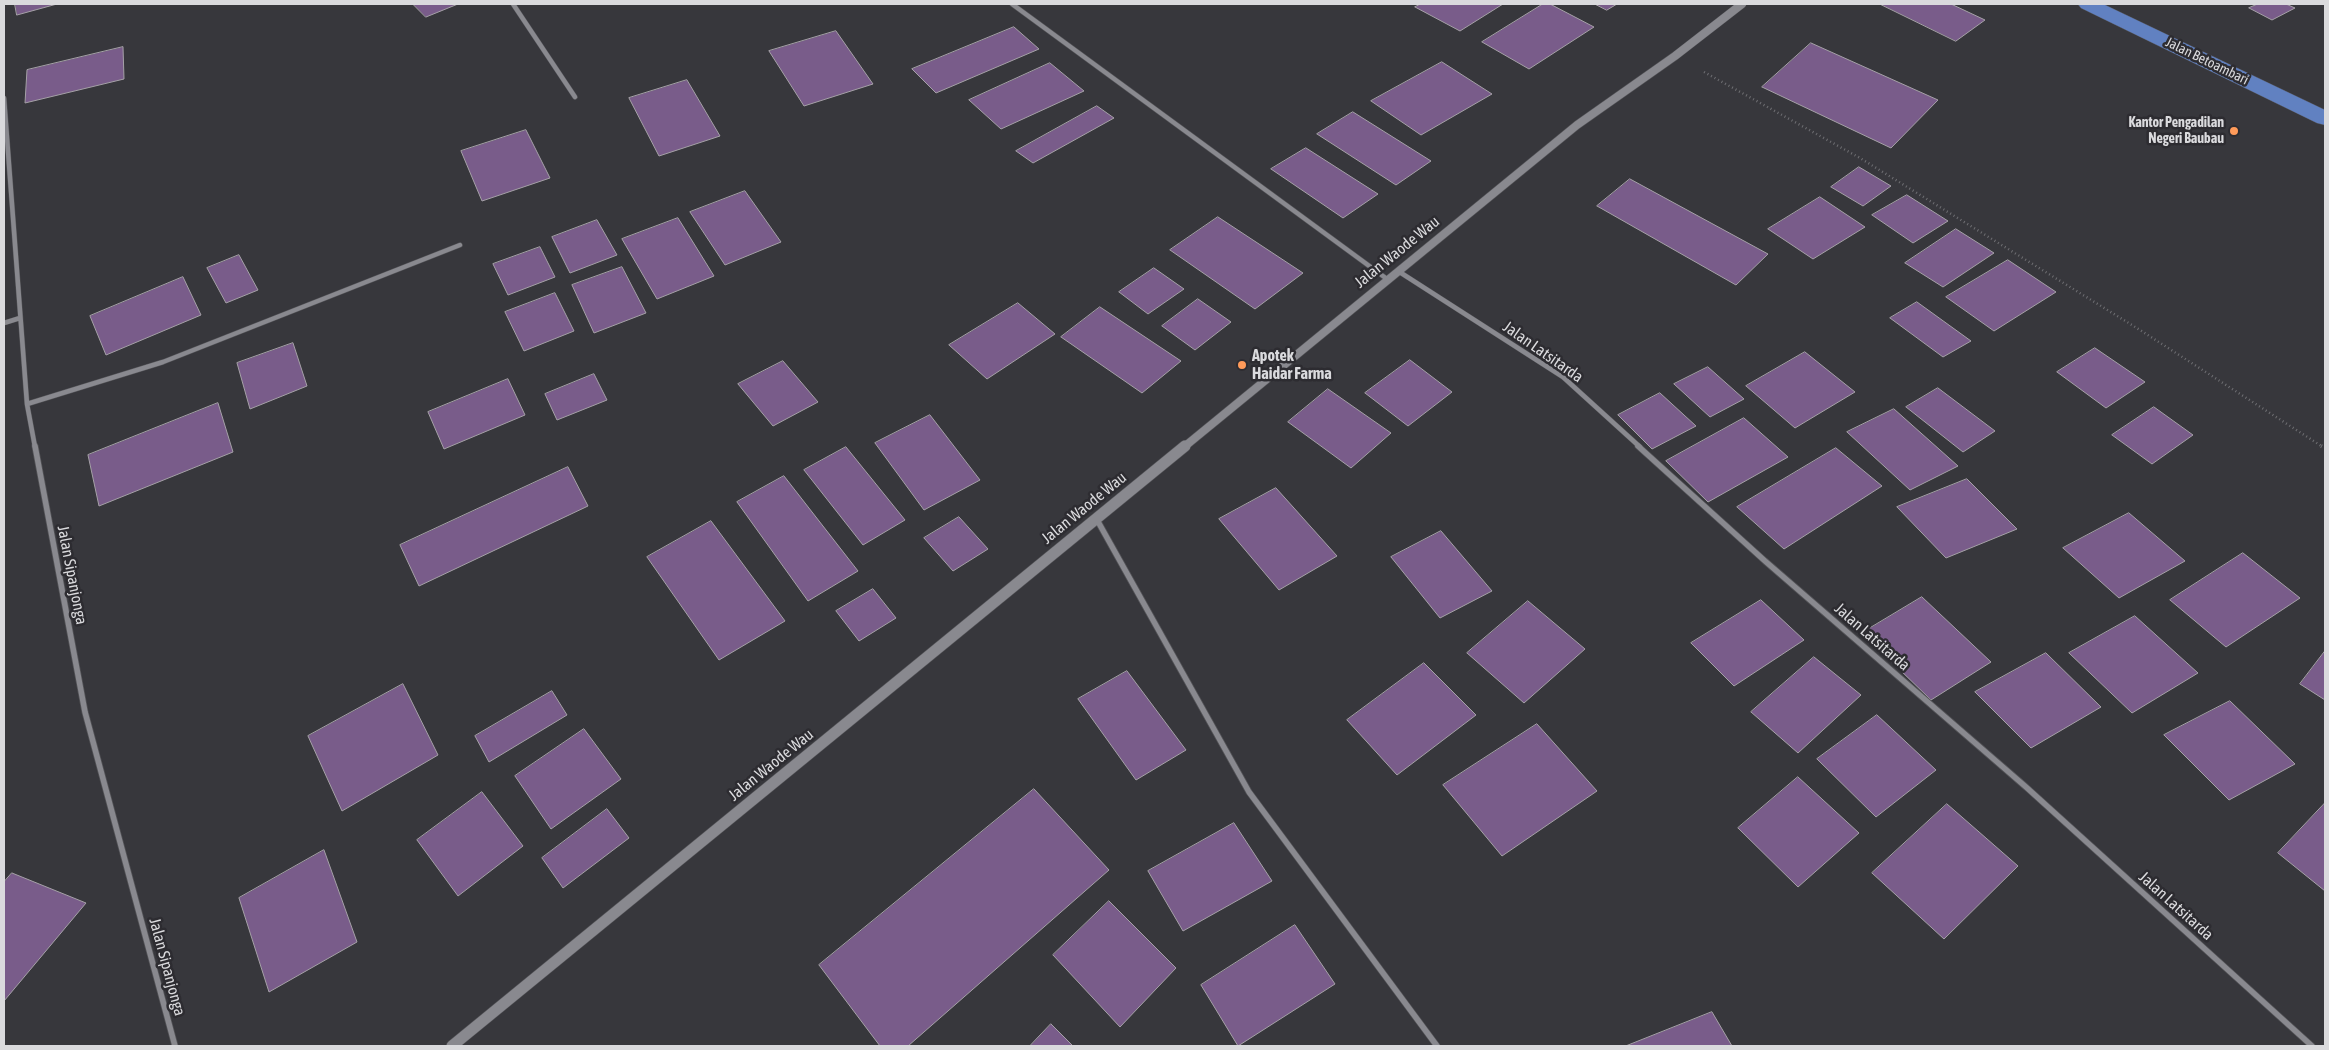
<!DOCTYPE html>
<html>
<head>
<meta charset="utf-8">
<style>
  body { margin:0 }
  #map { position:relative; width:2329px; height:1050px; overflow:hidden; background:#37373c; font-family:"Asap Condensed",sans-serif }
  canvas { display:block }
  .frame { position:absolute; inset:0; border:5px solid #dadadd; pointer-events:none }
</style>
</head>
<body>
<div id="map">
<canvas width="2329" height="1050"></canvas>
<div class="frame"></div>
</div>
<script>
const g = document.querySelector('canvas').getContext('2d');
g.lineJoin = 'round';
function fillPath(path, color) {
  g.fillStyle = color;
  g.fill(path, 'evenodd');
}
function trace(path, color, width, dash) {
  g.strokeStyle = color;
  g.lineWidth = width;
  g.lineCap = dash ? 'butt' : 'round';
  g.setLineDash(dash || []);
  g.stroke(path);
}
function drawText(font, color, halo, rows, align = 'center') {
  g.font = font + ' "Asap Condensed",sans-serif';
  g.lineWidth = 5;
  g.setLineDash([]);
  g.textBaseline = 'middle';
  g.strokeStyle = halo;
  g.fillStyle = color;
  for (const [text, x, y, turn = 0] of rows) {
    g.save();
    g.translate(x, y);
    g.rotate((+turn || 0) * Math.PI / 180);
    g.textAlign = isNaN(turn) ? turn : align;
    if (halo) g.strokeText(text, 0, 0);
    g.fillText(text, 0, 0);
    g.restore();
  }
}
const building = new Path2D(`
  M15,4H57L17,15Z
  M413,4H458L426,17Z
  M1421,4H1503L1460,31L1415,7Z
  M1543,4H1550L1594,27L1529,69L1482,42Z
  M1595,4H1617L1607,10Z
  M1880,4H1951L1985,20L1956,41Z
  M2258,4H2286L2295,8L2272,20L2249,8Z
  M1014,27L1039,49L936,93L912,69Z
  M836,31L873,84L804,106L769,51Z
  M1811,43L1938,100L1891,148L1762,87Z
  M123,47L124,79L25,103L27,70Z
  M1442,62L1492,94L1421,135L1371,101Z
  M1050,63L1084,91L1001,129L969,100Z
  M687,80L720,136L659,156L629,98Z
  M1097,106L1114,118L1033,163L1016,151Z
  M1353,112L1431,161L1396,185L1317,134Z
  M526,130L550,178L482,201L461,151Z
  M1306,148L1378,194L1343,218L1271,169Z
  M1859,167L1891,186L1863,206L1831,187Z
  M1630,179L1768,254L1736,285L1597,206Z
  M745,191L781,242L725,265L690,212Z
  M1907,195L1948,221L1913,243L1872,215Z
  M1820,197L1865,227L1813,259L1768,229Z
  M1218,217L1303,273L1255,309L1170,250Z
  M678,218L714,276L657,299L622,239Z
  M597,220L617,255L570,273L552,237Z
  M1956,229L1994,253L1943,287L1905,263Z
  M540,247L555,277L508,295L493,264Z
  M239,255L258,290L226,303L207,268Z
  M2008,260L2056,292L1994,331L1946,297Z
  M622,267L646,313L594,333L572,285Z
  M1154,268L1184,289L1148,314L1119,292Z
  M183,277L201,315L106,355L90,316Z
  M555,293L574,331L524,351L505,312Z
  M1198,299L1231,322L1195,350L1162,326Z
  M1917,302L1971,341L1943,357L1890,318Z
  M1018,303L1055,334L987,379L949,345Z
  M1100,307L1181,361L1142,393L1061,337Z
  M293,343L307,386L250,409L237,363Z
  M2095,348L2145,382L2106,408L2057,372Z
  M1805,352L1855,392L1795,428L1746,386Z
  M1410,360L1452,392L1408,426L1365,393Z
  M783,361L818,402L773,426L738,384Z
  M1708,367L1744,399L1710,417L1674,384Z
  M594,374L607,400L557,420L545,394Z
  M508,379L525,415L444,449L428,412Z
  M1938,388L1995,431L1963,452L1906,407Z
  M1328,389L1391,433L1351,468L1288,422Z
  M1660,393L1696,426L1652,449L1618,415Z
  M218,403L233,452L99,506L88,455Z
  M2154,407L2193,435L2152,464L2112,435Z
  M1894,409L1958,466L1910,490L1847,432Z
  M930,415L980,480L924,510L875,443Z
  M1744,418L1788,457L1708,502L1666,461Z
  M846,447L905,520L863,545L804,470Z
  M1836,448L1882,486L1784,549L1737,507Z
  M568,467L588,506L419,586L400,545Z
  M784,476L858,571L808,601L737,502Z
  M1967,479L2017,529L1946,558L1897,507Z
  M1276,488L1337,556L1279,590L1219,519Z
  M2129,513L2185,561L2119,598L2063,548Z
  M959,517L988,549L953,571L924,538Z
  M711,521L785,621L719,660L647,557Z
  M1441,531L1492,591L1440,618L1391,557Z
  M2243,553L2300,598L2226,647L2170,600Z
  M873,589L896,618L859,641L836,611Z
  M1922,597L1991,662L1931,700L1862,633Z
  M1761,600L1804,640L1734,686L1691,643Z
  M1528,601L1585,649L1524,703L1467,653Z
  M2135,616L2198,673L2132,713L2069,653Z
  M2325,651V700L2300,684Z
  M2046,653L2101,707L2031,748L1975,692Z
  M1814,657L1861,695L1798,753L1751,712Z
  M1424,663L1476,715L1397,775L1347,720Z
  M1127,671L1186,750L1136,780L1078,699Z
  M403,684L438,755L342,811L308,736Z
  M552,691L567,715L489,762L475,736Z
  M2230,701L2295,764L2229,800L2164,735Z
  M1877,715L1936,770L1876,817L1817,759Z
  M1537,724L1597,791L1502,856L1443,785Z
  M584,729L621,779L551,829L515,776Z
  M1798,777L1859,833L1798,887L1738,828Z
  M1034,789L1109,870L908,1046H880L819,965Z
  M482,792L523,846L458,896L417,840Z
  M2325,803V891L2278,853Z
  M1947,804L2018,866L1944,939L1872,873Z
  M607,809L629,838L563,888L542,858Z
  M1234,823L1272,881L1183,931L1148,871Z
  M324,850L357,942L269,992L239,898Z
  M12,873L86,903L4,1001V882Z
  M1109,901L1176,968L1120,1027L1053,955Z
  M1295,925L1335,984L1238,1046L1201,985Z
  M1712,1012L1732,1046H1626Z
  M1051,1024L1073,1046H1030Z`);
fillPath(building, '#795c8a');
trace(building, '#a5a1a7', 1);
const streetFar1 = new Path2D(`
  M513,4L575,97
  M1012,4L1387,279
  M4,98L27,404L35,447
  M1398,271L1563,377L1640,447
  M4,323L20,318
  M27,404L163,362L460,245`);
const street = new Path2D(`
  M35,446L85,712L175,1046
  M1638,446L1765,561L2026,787L2312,1046
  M1096,518L1249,792L1437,1046`);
const secondaryFar1 = new Path2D(`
  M1184,447L1577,125L1675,56L1742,4`);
const secondary = new Path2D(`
  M452,1046L1185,446`);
const primary = new Path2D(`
  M2078,4H2103L2325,110V125L2317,123L2081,8Z`);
trace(streetFar1, '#535357', 5.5);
trace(street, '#535357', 7);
trace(secondaryFar1, '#535357', 9);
trace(secondary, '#535357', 12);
trace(primary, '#535357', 1);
trace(new Path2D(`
  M1704,72L1860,158L2140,330L2323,447`), '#6f6f73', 2.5, [1, 3]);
trace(new Path2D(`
  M2321,446L2325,448`), '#6f6f73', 4, [1, 4.5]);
trace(streetFar1, '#89898f', 4.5);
trace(street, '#89898f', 5.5);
trace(secondaryFar1, '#89898f', 8);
trace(secondary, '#89898f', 11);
fillPath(primary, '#6181c1');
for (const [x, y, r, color] of [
  [2234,131,5,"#ff9b5a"],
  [1242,365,5,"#ff9b5a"]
]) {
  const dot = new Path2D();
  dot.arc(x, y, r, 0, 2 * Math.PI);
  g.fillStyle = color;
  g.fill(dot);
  trace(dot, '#2d2c31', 2);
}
drawText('14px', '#dadadd', '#2d2c31', [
  ["Jalan Betoambari",2207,61,26]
]);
drawText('bold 14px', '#dadadd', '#2d2c31', [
  ["Kantor Pengadilan",2224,123],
  ["Negeri Baubau",2224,139]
], 'right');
drawText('16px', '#dadadd', '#2d2c31', [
  ["Jalan Waode Wau",1397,252,-39],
  ["Jalan Latsitarda",1543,352,35],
  ["Jalan Waode Wau",1084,508,-39],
  ["Jalan Sipanjonga",72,575,79],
  ["Jalan Latsitarda",1872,637,41],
  ["Jalan Waode Wau",771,765,-39],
  ["Jalan Latsitarda",2176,906,42],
  ["Jalan Sipanjonga",167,967,75]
]);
drawText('bold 16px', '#dadadd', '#2d2c31', [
  ["Apotek",1252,356],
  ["Haidar Farma",1252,374]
], 'left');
</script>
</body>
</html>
